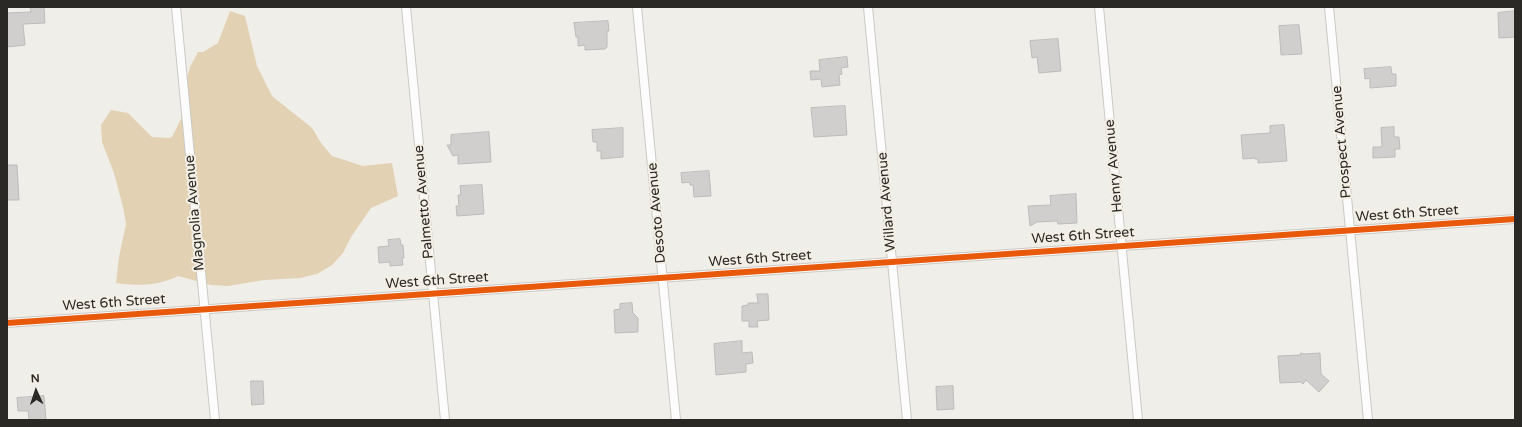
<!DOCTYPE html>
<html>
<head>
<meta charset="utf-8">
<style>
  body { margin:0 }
  #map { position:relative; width:1522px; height:427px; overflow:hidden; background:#f0eee8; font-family:"Varela Round",sans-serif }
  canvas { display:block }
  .frame { position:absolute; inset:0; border:8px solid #2b2925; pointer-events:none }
  .north { position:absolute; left:16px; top:371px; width:40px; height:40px; -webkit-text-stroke:3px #f4efe5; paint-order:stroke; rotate:357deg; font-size:11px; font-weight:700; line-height:16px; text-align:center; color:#2b2925 }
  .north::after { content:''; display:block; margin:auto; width:14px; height:18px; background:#2b2925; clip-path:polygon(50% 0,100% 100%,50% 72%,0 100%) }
</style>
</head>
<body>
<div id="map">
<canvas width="1522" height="427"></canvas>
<div class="frame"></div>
<div class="north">N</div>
</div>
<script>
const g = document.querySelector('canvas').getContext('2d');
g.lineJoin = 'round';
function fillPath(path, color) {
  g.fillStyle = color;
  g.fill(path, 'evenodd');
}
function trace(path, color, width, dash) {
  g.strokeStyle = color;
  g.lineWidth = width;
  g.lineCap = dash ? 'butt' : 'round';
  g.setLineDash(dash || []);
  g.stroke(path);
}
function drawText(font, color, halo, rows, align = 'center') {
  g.font = font + ' "Varela Round",sans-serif';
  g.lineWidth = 4;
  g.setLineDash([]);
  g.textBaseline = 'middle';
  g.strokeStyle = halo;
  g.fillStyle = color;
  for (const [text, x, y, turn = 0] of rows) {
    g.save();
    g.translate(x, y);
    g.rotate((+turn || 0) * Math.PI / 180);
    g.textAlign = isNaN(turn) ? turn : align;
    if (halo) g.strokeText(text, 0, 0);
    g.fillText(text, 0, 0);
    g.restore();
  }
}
fillPath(new Path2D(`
  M230,11L245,16L257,66L272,96L312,128L321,143L332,156L363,166L392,163L398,196L371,208L351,237L343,253L332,265L317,274L300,278L264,280L228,286L211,285L178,276C158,286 137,286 116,283L119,257L126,224L123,207L114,173L102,142L101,125L111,110L128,113L152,137L169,138L172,137L181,119L186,83L190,67L198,52H203L218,43Z`), '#e2d1b2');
const building = new Path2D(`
  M30,7H44L45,23L23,24L25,45L7,47V13L31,12Z
  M1515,11V37L1499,38L1498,13Z
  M608,21L609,31H607V47L605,49L585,50V45L578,46V37H576L574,23Z
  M1299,25L1302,54L1281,55L1279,26Z
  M1058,39L1061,71L1039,73L1037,57L1032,58L1030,41Z
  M847,57L848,67L841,68L842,74L839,75L840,85L822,87L821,79L811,80L810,71H820L819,60Z
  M1391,67L1392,74H1396V86L1370,88V78L1365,79L1364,69Z
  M845,106L847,135L814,137L811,108Z
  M1284,125L1287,161L1258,163V159H1255V158L1243,159L1241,135L1270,133V126Z
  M1394,127V137H1399L1400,149H1395V157L1373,158V147H1382L1381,128Z
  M623,128V157L601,159V151H597V142H593L592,130Z
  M489,132L491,162L458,164V155L453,156L447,145H451V135Z
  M7,165H17L19,200H7Z
  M709,171L711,196L694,197L693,185H690V182L682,183L681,173Z
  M482,185L484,214L457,216L456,206H459L458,195H461L460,186Z
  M1076,194L1077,223L1058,224L1057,221L1037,222L1030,226L1028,206L1051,205L1050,196Z
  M400,239L401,245H403L404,258H402L403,265L390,266V262L379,263L378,247L389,246L388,240Z
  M757,294H768L769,320L757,321L758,327H749V321H742V306L748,305V303H758Z
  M632,303L633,313L638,318V332L615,333L614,310L620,309V304Z
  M742,341V353L752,352L753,363L746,364V372L716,375L714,344Z
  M1301,353L1304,354L1320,353L1321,374L1329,381L1319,392L1306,380L1303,384L1301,382L1280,383L1278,356L1300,355Z
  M251,381H263L264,404L252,405Z
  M953,386L954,409L937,410L936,387Z
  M44,396L46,420H29L28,411H18L17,398Z`);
fillPath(building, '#d1cfce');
trace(building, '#bdbbba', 1);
const minor = new Path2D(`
  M176,7L215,420
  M406,7L445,420
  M637,7L676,420
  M868,7L907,420
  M1099,7L1138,420
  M1329,7L1368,420
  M7,323L1515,219`);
trace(minor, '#cbc9c4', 10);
trace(minor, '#fdfcfc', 8);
trace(new Path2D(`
  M7,323L1515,219`), '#e8590c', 6);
drawText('14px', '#2b2925', '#f4efe5', [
  ["Prospect Avenue",1342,142,-95],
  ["Henry Avenue",1114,166,-95],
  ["Palmetto Avenue",424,202,-95],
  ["Willard Avenue",887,202,-95],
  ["Magnolia Avenue",195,213,-95],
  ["Desoto Avenue",657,213,-95],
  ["West 6th Street",1407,214,-4],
  ["West 6th Street",1083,236,-4],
  ["West 6th Street",760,259,-4],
  ["West 6th Street",437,281,-4],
  ["West 6th Street",114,303,-4]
]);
</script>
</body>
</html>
